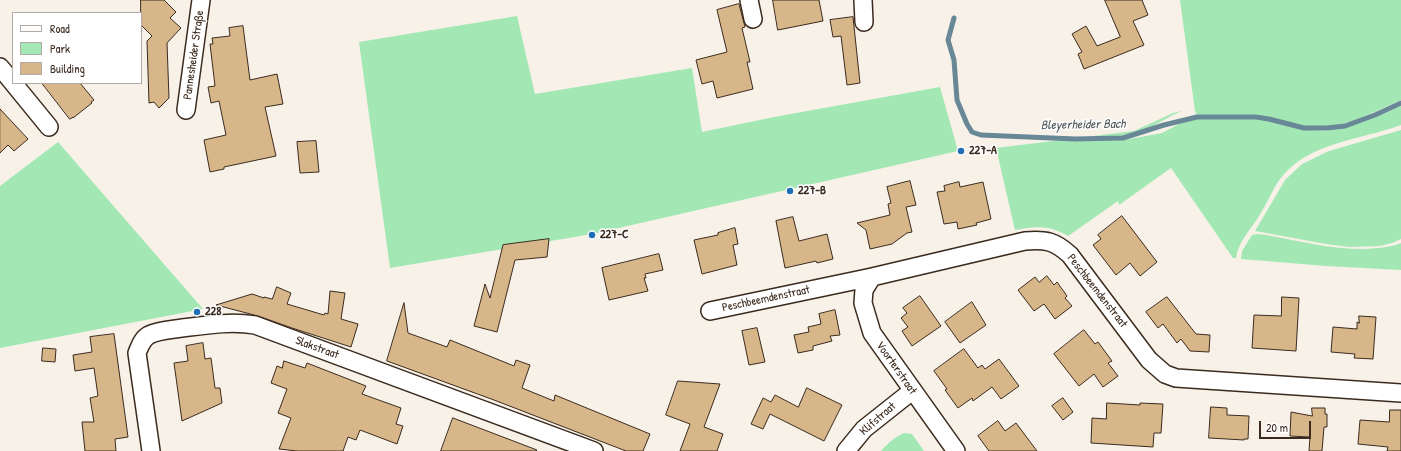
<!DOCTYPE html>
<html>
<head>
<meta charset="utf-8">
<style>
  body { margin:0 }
  #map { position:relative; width:1401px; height:451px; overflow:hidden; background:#f7f1e8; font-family:"Patrick Hand",sans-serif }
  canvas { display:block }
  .legend { position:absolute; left:12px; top:12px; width:130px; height:72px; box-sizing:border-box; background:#fff; border:1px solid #b1aaa5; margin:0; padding:5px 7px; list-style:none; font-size:12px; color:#3b2a1e }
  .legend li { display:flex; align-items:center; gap:8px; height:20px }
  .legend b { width:20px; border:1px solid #b1aaa5 }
  .scale { position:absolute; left:1259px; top:421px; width:52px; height:18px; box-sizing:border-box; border:2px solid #3b2a1e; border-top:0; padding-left:5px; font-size:12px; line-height:14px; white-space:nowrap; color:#3b2a1e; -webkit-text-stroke:3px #fff; paint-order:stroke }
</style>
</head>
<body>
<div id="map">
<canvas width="1401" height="451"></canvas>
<ul class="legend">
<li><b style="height:5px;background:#fff"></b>Road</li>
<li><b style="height:11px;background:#a3e8b4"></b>Park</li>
<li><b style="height:11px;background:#d7b78a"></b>Building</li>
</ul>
<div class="scale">20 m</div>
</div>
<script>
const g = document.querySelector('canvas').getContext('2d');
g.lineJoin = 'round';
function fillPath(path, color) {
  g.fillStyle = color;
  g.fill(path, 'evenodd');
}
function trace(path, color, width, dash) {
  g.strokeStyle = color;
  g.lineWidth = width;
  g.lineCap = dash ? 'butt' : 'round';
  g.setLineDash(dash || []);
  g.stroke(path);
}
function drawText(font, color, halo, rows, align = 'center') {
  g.font = font + ' "Patrick Hand",sans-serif';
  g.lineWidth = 3;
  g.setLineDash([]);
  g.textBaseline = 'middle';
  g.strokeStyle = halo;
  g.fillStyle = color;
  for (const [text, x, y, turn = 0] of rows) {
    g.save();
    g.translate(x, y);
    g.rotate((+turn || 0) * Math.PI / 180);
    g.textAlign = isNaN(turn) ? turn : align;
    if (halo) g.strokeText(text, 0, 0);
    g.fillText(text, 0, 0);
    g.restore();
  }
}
fillPath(new Path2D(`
  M1180,0H1401V100L1361,118L1348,123L1323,127L1306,126L1259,115H1197L1195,111Z
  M517,16L535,94L692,68L702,132L774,117L940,87L958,151L592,234L390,268L359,42Z
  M1401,106V125C1361,140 1308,142 1280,179C1272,190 1267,204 1259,216C1251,229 1238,242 1236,258H1233L1171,168L1119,205L1118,201L1068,236C1051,225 1034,226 1015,230L996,148L1134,131L1173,113L1182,111L1173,115L1151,127L1127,134L1122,138L1124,140L1162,133L1181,123L1197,119H1261L1302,129L1325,131L1349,126L1376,117Z
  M1401,130V239L1392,243L1380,246L1348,247L1326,244L1255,231L1285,180L1302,164L1329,151Z
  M58,142L203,309L0,348V186Z
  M1258,234L1266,235C1299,241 1330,249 1364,249C1377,248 1389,248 1401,243V270L1326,266L1241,259L1242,251L1252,235Z
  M904,433L912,434L924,451H881C888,443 895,437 904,433Z`), '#a3e8b4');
trace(new Path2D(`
  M954,18L948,40L954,60L957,100L967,124L972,132L981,135L1075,139L1123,138L1164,125L1197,117H1256L1269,119L1304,128H1327L1345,126L1375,115L1401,103`), '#688897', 5);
const building = new Path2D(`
  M141,0H164L176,12L170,18L181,28L167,43L169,98L159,108L154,102L149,103L147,41L152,36L141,25Z
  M773,0H819L823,21L778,30Z
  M1105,0H1142L1148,15L1133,21L1144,45L1084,69L1078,54L1082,52L1072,34L1086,26L1097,46L1120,37Z
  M739,4L745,27L742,28L750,62H747L753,89L717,98L713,81L702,84L696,60L727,52L717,10Z
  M853,17L860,83L847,85L841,36L833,37L830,20Z
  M243,26L250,80L277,74L283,104L265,107L276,156L224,167V169L210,172L204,140L226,135L219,101L211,103L208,87L215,86L210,44H213L212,38L230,36L229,28Z
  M42,83H80L94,100L91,102L92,103L73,118V117L70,119Z
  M0,109L28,139L14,151L8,145L0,153Z
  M316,141L319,172L300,173L297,142Z
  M910,181L916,205L906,207L912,232L907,233L892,244L870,249L866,230L857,223L890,215L888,204L891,203L887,187Z
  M959,182L960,187L983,182L991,219L976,223L977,225L958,229L957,222L944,224L937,192L945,191L944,186Z
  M1122,216L1157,262L1140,276L1130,263L1116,275L1093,245L1101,239L1098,235Z
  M793,217L799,241L827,234L833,259L817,263L816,261L785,268L776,221Z
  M735,228L738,244L733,245L737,265L702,274L694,240L718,235V233Z
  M549,239L547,257L515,260L497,332L474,326L485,284L490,298L503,245Z
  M659,254L663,270L645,274L646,278H644L648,291L609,300L602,268Z
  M1047,276L1054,285L1057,282L1067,296L1065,298L1072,306L1055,319L1044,304L1034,311L1018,290L1035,277L1039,282Z
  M277,287L291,293L287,304L324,315L325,313L328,314L330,291L345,293L341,319L358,324L351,347L292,328L258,316L216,305L252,294L264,298V297L272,299Z
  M920,296L941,326L912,346L902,331L908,327L901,318L907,313L903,308Z
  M1167,297L1196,334L1210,335L1209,352L1190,351L1181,339L1177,343L1163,324L1158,328L1146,312Z
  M1282,297L1299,298L1296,351L1252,348L1254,315L1281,316Z
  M972,302L986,325L960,343L945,322Z
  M404,303L408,333L447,347L450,340L514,366L516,360L530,365L522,388L554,401L555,395L650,434L643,451H626L494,400L387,361Z
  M835,310L840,335L830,336L832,341L813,346V350L798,353L794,335L809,332L808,327L821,324L819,314Z
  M1359,316L1376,317L1373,359L1354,358L1355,354L1331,352L1333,327L1357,329V322L1359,323Z
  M757,328L765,362L749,365L742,331Z
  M1084,330L1095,344L1098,342L1112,361L1108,363L1118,376L1103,387L1094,374L1079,386L1054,354Z
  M114,334L128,437L115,439L116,451H85L82,422H94L90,398L98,396L94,368L75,371L73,355L92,352L90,337Z
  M203,343L205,359L211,358L215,388H220L222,403L182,421L174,363L188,361L186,346Z
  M43,348L56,349L55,362L42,361Z
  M964,349L978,368L982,365L985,369L999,359L1019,386L1001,399L992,387L973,401L972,398L958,408L945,390L947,389L934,371Z
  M284,361L305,368L307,363L366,386L362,394L401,408L396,424L403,426L397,444L360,430L356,440L348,437L343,451H297L279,449L291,418L278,413L287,389L271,383L277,366L282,368Z
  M678,381L720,384L704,427L723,434L717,451H680L690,424L666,415Z
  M807,388L842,405L824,441L770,414L763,429L751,424L763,398L771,402L775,395L798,407Z
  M1063,398L1073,412L1063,420L1052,406Z
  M1107,403L1140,405V403L1163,404L1161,433H1154L1153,447L1091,443L1092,418L1106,419Z
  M1211,407L1227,408V415L1249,416L1248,439H1244V440L1209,438Z
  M1312,408H1325V414H1327V427H1324L1322,451H1309L1310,437L1290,436L1291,412L1312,416Z
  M1390,410H1401V451H1387L1388,447L1358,444L1360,420L1389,422Z
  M453,418L537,450L536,451H441Z
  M998,421L1005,431L1016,423L1037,451H989L978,436Z`);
fillPath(building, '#d7b78a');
trace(building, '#3b2a1e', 1);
const minor = new Path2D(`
  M749,0L753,19
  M863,0L864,22
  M0,67L49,127
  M186,110L201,0
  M872,277L864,290L863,303L872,333L956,451
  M710,311L872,277L1025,241C1045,239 1055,241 1070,255L1149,360L1165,374L1176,378L1401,393
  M151,451L137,353C140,346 142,339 149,335C159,330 171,330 182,328C206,325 231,321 255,325L594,451
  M846,451L864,429L912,391`);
trace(minor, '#3b2a1e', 20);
trace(minor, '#fff', 17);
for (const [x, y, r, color] of [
  [961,151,4,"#1f6fb2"],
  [790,191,4,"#1f6fb2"],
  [592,235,4,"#1f6fb2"],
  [197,312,4,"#1f6fb2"]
]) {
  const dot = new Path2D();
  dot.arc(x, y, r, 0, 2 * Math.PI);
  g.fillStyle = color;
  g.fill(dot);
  trace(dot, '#fff', 1.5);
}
drawText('12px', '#3b2a1e', '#fff', [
  ["Pannesheider Straße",194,55,-82],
  ["Peschbeemdenstraat",1097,291,52],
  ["Peschbeemdenstraat",766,299,-12],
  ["Slakstraat",317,348,20],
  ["Voorterstraat",896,368,55],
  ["Klifstraat",878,419,-41]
]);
drawText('bold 12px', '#3b2a1e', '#fff', [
  ["227-A",969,151],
  ["227-B",798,191],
  ["227-C",600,235],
  ["228",205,312]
], 'left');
drawText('italic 13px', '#52595a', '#fff', [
  ["Bleyerheider Bach",1083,125,-1]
]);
</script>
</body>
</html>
